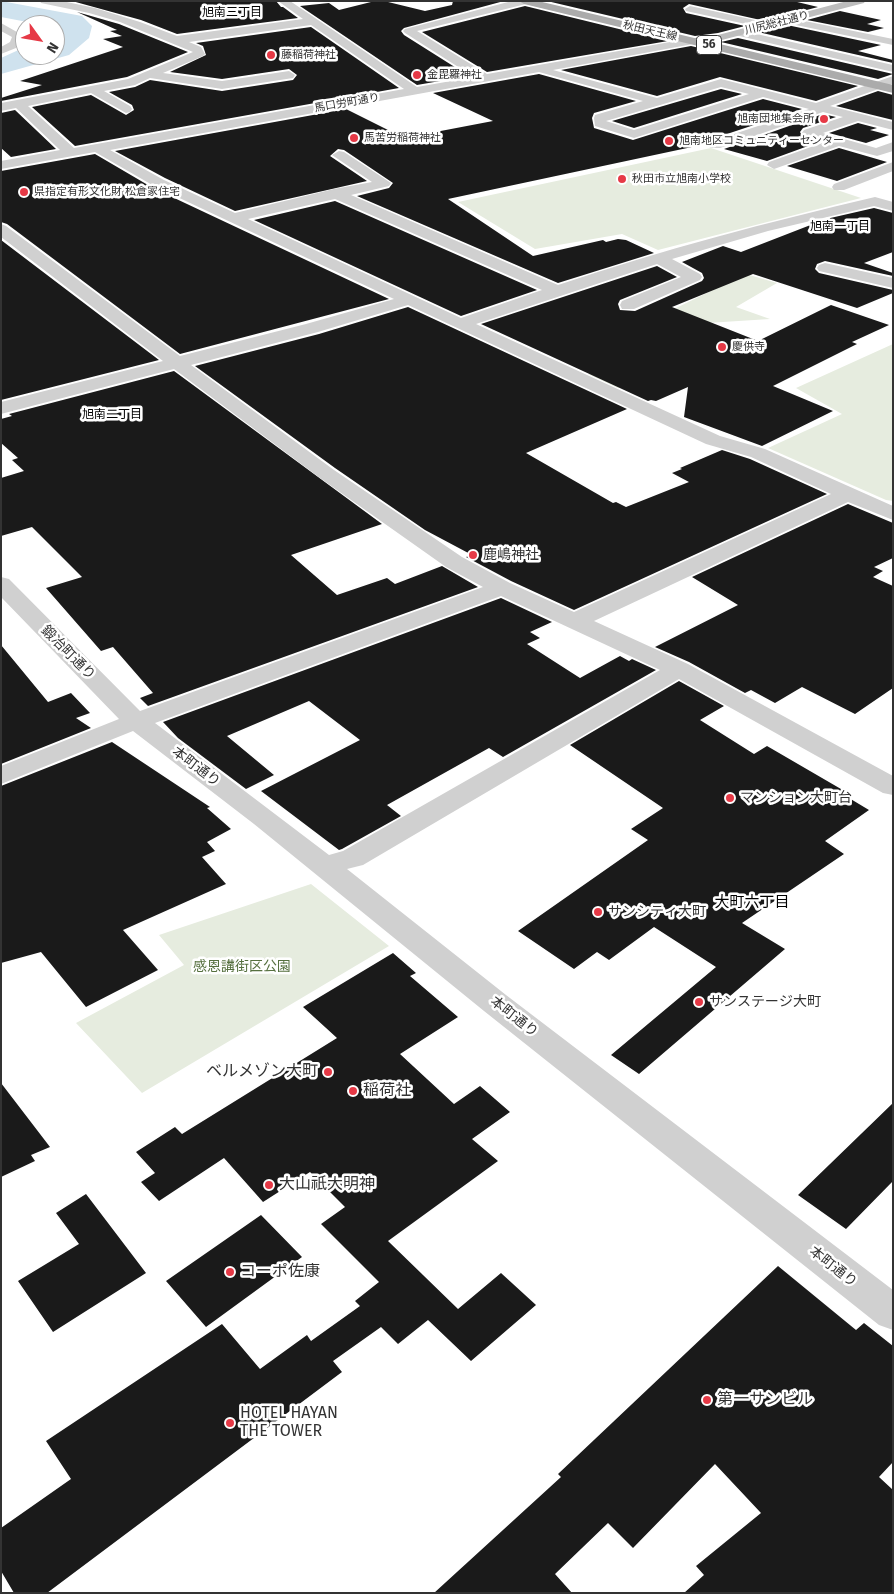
<!DOCTYPE html>
<html>
<head>
<meta charset="utf-8">
<style>
  body { margin:0 }
  #map { position:relative; width:894px; height:1594px; overflow:hidden; background:#fff; font-family:"Fira Sans",sans-serif }
  canvas { display:block }
  .frame { position:absolute; inset:0; border:2px solid #333; pointer-events:none }
  .north { position:absolute; left:15px; top:15px; width:50px; height:50px; box-sizing:border-box; background:#fff; border:1px solid #adadad; border-radius:50%; rotate:122deg; font-size:14px; font-weight:700; line-height:20px; text-align:center; color:#333 }
  .north::after { content:''; display:block; margin:auto; width:18px; height:22px; background:#e63946; clip-path:polygon(50% 0,100% 100%,50% 72%,0 100%) }
</style>
</head>
<body>
<div id="map">
<canvas width="894" height="1594"></canvas>
<div class="frame"></div>
<div class="north">N</div>
</div>
<script>
const g = document.querySelector('canvas').getContext('2d');
g.lineJoin = 'round';
function fillPath(path, color) {
  g.fillStyle = color;
  g.fill(path, 'evenodd');
}
function trace(path, color, width, dash) {
  g.strokeStyle = color;
  g.lineWidth = width;
  g.lineCap = dash ? 'butt' : 'round';
  g.setLineDash(dash || []);
  g.stroke(path);
}
function drawText(font, color, halo, rows, align = 'center') {
  g.font = font + ' "Fira Sans","Noto Sans JP",sans-serif';
  g.lineWidth = 5;
  g.setLineDash([]);
  g.textBaseline = 'middle';
  g.strokeStyle = halo;
  g.fillStyle = color;
  for (const [text, x, y, turn = 0] of rows) {
    g.save();
    g.translate(x, y);
    g.rotate((+turn || 0) * Math.PI / 180);
    g.textAlign = isNaN(turn) ? turn : align;
    if (halo) g.strokeText(text, 0, 0);
    g.fillText(text, 0, 0);
    g.restore();
  }
}
fillPath(new Path2D(`
  M711,148L861,198L658,250L622,234L535,249L458,202Z
  M746,274L777,283L736,307L770,319L707,323L694,357L618,388L588,374L634,357L606,342Z
  M893,344V501L886,500L768,448L842,414L796,388Z
  M311,884L389,946L142,1093L76,1023L184,965L159,935Z`), '#e6ecdf');
fillPath(new Path2D(`
  M1,1L82,16L92,26L89,38L69,55L1,74V58L25,47V55H55V25H43L1,17Z`), '#cfe2ee');
fillPath(new Path2D(`
  M72,1H276L281,7H283L298,18L177,34L141,20Z
  M375,1H384L425,11L452,5L453,1H504L404,28L401,31L404,35L469,76L417,85L300,6L329,3L339,10Z
  M547,1H793L818,7L765,21L689,4L683,8L686,13L745,26L718,33L695,36Z
  M525,6L668,41L487,72L422,32Z
  M840,11L881,20L867,24L884,28L868,32L807,20Z
  M77,12L119,24L188,52L127,77L1,101V98L42,85L20,81L123,47L103,39L122,36L110,31L117,30Z
  M787,25L881,45L858,51L893,60V63L758,32Z
  M311,27L399,88L75,146L32,107L91,95L126,115L134,110L132,105L109,92L135,87L150,80L222,91L293,80L297,75L289,69L222,79L170,72L206,55L203,46L196,43Z
  M738,38L893,74L878,79L721,42Z
  M691,46L858,86L816,101L720,77L657,96L561,70Z
  M539,74L636,101L594,113L592,118L594,128L633,140L763,99L802,109L709,140L706,144L448,199L533,256L603,240L606,242L618,239L626,240L654,253L558,283L357,196L389,188L393,183L344,150L338,149L330,156L367,181L235,211L165,178L115,151L346,109L404,138L493,121L433,93Z
  M721,89L742,94L634,128L612,121Z
  M878,91L893,95V120L836,106Z
  M15,110L56,149L11,157L1,148V113Z
  M823,114L836,117L803,128L800,132L803,138L819,142L767,161L724,149Z
  M858,123L877,128L870,130L889,135L866,143L829,133Z
  M839,148L887,162L837,181L787,166Z
  M95,154L153,188L389,299L180,354L7,224L1,222V171Z
  M335,201L537,290L461,316L254,220Z
  M874,208L893,213V252L864,263L893,273V276L825,261L817,264L815,269L819,273L893,290V293L857,308L753,274L672,307L758,341L831,305L889,325L852,342L857,344L773,386L833,411L762,446L684,417L688,387L656,401L651,400L648,401L481,324L657,266L677,277L620,300L618,304L620,310L635,311L702,281L704,278L702,273L682,262L723,246L741,252L826,219Z
  M1,240L159,360L1,400Z
  M408,307L627,409L526,453L613,503L616,502L626,507L689,482L672,473L682,469L680,468L722,450L750,459L827,494L574,610L511,581L466,557L472,555L425,530L335,468L195,366L319,334Z
  M174,371L382,524L291,555L337,595L387,578L395,584L442,566L478,587L148,706L140,698L153,693L113,647L101,651L46,588L82,577L32,527L1,536V478L24,471L12,460L18,458L1,443V419L12,416L9,414Z
  M848,504L893,523V558L874,567L883,571L873,577L893,586V688L855,714L802,687L775,703L751,690L745,693L689,662L655,647L738,605L692,577Z
  M501,598L552,622L530,632L540,638L527,644L580,678L620,656L629,661L632,659L656,670L503,757L489,748L387,805L401,816L342,849L339,850L261,791L360,740L309,701L227,736L274,775L246,789L178,738L163,722Z
  M1,645L48,702L71,693L90,713L76,718L91,728L1,764Z
  M679,681L724,706L700,720L754,754L767,746L853,796L849,798L869,810L825,841L844,854L742,923L785,949L639,1074L611,1055L716,967L654,927L609,960L597,952L574,969L518,931L648,840L631,829L663,808L570,745Z
  M112,742L210,807L207,808L231,829L207,842L215,851L202,857L226,884L123,930L158,970L86,1007L41,952L1,963V786Z
  M393,953L416,973L410,976L458,1017L400,1054L454,1104L480,1086L510,1112L472,1139L498,1161L388,1241L458,1309L501,1273L536,1305L471,1361L428,1320L398,1344L381,1327L333,1361L342,1372L47,1593H14L1,1571V1528L71,1479L46,1441L222,1324L260,1369L307,1335L311,1341L360,1306L355,1301L379,1282L321,1224L345,1207L310,1172L263,1202L224,1158L159,1201L141,1182L155,1173L136,1152L175,1127L182,1134L337,1038L303,1007Z
  M1,1083L50,1147L31,1155L35,1161L1,1177Z
  M893,1103V1181L846,1229L798,1195Z
  M86,1194L146,1273L53,1332L18,1281L79,1244L56,1213Z
  M261,1215L302,1257L206,1327L166,1281Z
  M778,1266L856,1330L864,1323L893,1346V1462L879,1477L893,1490V1593H684L704,1575L696,1566L761,1513L715,1464L633,1548L608,1523L555,1574L572,1593H434L561,1477L558,1474Z`), '#1a1a1a');
fillPath(new Path2D(`
  M40,1H62L95,8L140,22L177,36L303,19L278,1H290L417,87L474,77L405,33L403,31L405,29L512,1H531L530,3L417,31L487,74L693,38L697,39L699,41L697,43L693,44L553,70L657,98L721,79L816,103L893,76V84L830,106L893,122V130L858,121L823,133L876,148L893,142V151L877,156L839,146L774,169L767,165L769,162L825,142L804,136L802,133L804,130L843,117L823,112L720,148H710L708,145L710,142L809,109L763,97L634,138L595,126L594,118L595,115L643,101L539,72L110,150L164,180L235,213L334,189L372,182L332,155L339,151L344,152L391,183L389,186L351,195L558,285C662,250 768,222 875,197L893,202V211L874,206L768,231L672,259L700,274L702,277L700,280L634,309H622L620,305L622,301L681,277L657,264L476,324L720,436L765,449L893,506V520L848,502L594,621L688,664L893,776V795L883,793L679,679L363,865L347,869L506,995L893,1290V1330L879,1325L484,1011L254,824L133,731L1,784V766L119,719L1,597V577L9,579L140,711L483,587L446,567L320,478L174,369L1,414V402L163,361L1,237V224L6,226L180,356L306,324L394,299L154,186L95,152L1,169V161L60,150L16,108L1,111V103L128,79L193,52L120,22L89,13L41,3ZM311,25L404,89L74,148L28,106L91,93L126,113L130,112L132,109L130,106L104,91L135,85L150,78L222,89L293,78L295,75L289,71L222,81L163,73L203,56L205,54L201,47L189,42ZM721,87L749,94L634,130L606,121ZM335,199L542,290L461,318L248,219ZM408,305L706,444L751,457L831,494L574,612L510,583L462,557L334,470L191,365L318,332ZM501,596L660,670L343,851L329,855L155,723Z
  M690,6L764,22L769,25L764,28L686,11L685,9Z
  M790,18L893,39V45L786,23L785,21L786,19Z
  M1,23L24,36L16,48L1,54V47L10,42L12,37L1,31Z
  M739,30L893,65V72L735,35L733,33Z
  M893,162V171L844,190H834L832,187L834,184Z
  M825,263L893,278V288L819,271L817,268L819,265Z`), '#d0d0d0');
fillPath(new Path2D(`
  M847,1H865L864,3L718,41L693,44L687,41L689,39L718,35Z`), '#bdbdbd');
fillPath(new Path2D(`
  M519,1H538L893,85V93L524,4Z`), '#ababab');
for (const [x, y, r, color] of [
  [271,55,5,"#e63946"],
  [417,75,5,"#e63946"],
  [824,119,5,"#e63946"],
  [354,138,5,"#e63946"],
  [669,141,5,"#e63946"],
  [622,179,5,"#e63946"],
  [24,192,5,"#e63946"],
  [722,347,5,"#e63946"],
  [473,555,5,"#e63946"],
  [730,798,5,"#e63946"],
  [598,912,5,"#e63946"],
  [699,1002,5,"#e63946"],
  [328,1072,5,"#e63946"],
  [353,1091,5,"#e63946"],
  [269,1185,5,"#e63946"],
  [230,1272,5,"#e63946"],
  [707,1400,5,"#e63946"],
  [230,1423,5,"#e63946"]
]) {
  const dot = new Path2D();
  dot.arc(x, y, r, 0, 2 * Math.PI);
  g.fillStyle = color;
  g.fill(dot);
  trace(dot, '#fff', 2);
}
drawText('11px', '#333', '#fff', [
  ["川尻総社通り",777,23,-14],
  ["秋田天王線",650,31,13],
  ["馬口労町通り",347,103,-10]
]);
drawText('11px', '#333', '#fff', [
  ["藤稲荷神社",281,55],
  ["金毘羅神社",427,75],
  ["旭南団地集会所",814,119,"right"],
  ["馬苦労稲荷神社",364,138],
  ["旭南地区コミュニティーセンター",679,141],
  ["秋田市立旭南小学校",632,179],
  ["県指定有形文化財 松倉家住宅",34,192],
  ["慶供寺",732,347]
], 'left');
drawText('12px', '#000', '#fff', [
  ["旭南三丁目",232,13],
  ["旭南一丁目",840,227],
  ["旭南二丁目",112,415]
]);
for (const [x, y, w] of [
  [709,45,25]
]) {
  const box = new Path2D();
  box.roundRect(x - w / 2, y - 9.5, w, 19, 4);
  g.fillStyle = '#fff';
  g.fill(box);
  trace(box, '#333', 1);
}
drawText('bold 12px', '#333', null, [
  ["56",709,45]
]);
drawText('14px', '#333', '#fff', [
  ["鹿嶋神社",483,555],
  ["マンション大町台",740,798],
  ["サンシティ大町",608,912],
  ["サンステージ大町",709,1002]
], 'left');
drawText('14px', '#333', '#fff', [
  ["鍛冶町通り",68,653,45],
  ["本町通り",196,767,37],
  ["本町通り",514,1017,38],
  ["本町通り",833,1267,38]
]);
drawText('14px', '#56703f', '#fff', [
  ["感恩講街区公園",242,967]
]);
drawText('15px', '#000', '#fff', [
  ["大町六丁目",752,903]
]);
drawText('16px', '#333', '#fff', [
  ["ベルメゾン大町",318,1072,"right"],
  ["稲荷社",363,1091],
  ["大山祇大明神",279,1185],
  ["コーポ佐康",240,1272],
  ["第一サンビル",717,1400],
  ["HOTEL HAYAN",240,1414],
  ["THE TOWER",240,1432]
], 'left');
</script>
</body>
</html>
